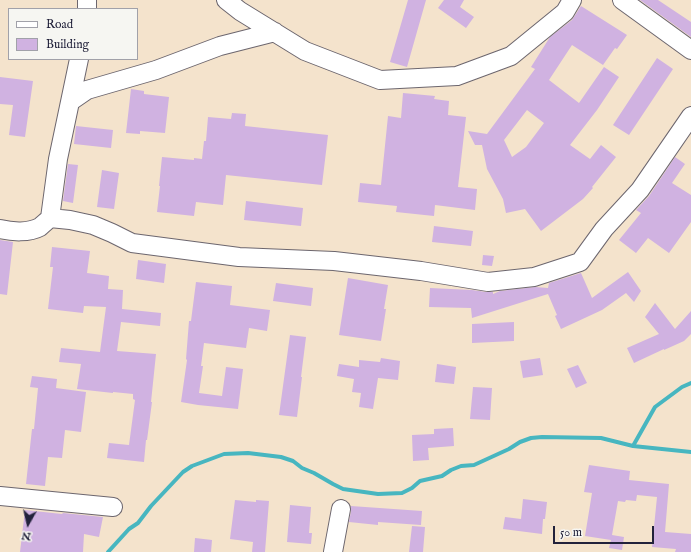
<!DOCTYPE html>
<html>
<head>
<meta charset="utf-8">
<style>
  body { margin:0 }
  #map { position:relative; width:691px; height:552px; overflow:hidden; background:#f4e3cc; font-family:"IM FELL English",serif }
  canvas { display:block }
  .legend { position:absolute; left:8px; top:8px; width:130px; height:52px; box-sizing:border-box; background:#f6f6f2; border:1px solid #a1a1a9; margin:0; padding:5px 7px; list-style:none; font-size:12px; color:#22223b }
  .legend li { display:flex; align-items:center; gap:8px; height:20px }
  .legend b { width:20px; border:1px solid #a1a1a9 }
  .north { position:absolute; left:8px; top:504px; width:40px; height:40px; -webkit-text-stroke:3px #f6f6f2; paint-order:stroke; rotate:188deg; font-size:11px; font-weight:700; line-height:16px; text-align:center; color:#22223b }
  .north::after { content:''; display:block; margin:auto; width:14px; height:18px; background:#22223b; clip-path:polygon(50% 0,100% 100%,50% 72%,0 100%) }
  .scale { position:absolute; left:553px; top:526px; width:101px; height:18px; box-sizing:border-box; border:2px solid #22223b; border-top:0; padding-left:5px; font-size:12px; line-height:14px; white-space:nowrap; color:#22223b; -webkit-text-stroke:3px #f6f6f2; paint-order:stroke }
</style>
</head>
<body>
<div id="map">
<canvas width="691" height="552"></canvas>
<ul class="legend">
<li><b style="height:5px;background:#fff"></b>Road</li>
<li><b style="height:11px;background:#d0b2e1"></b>Building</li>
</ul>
<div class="north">N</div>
<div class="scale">50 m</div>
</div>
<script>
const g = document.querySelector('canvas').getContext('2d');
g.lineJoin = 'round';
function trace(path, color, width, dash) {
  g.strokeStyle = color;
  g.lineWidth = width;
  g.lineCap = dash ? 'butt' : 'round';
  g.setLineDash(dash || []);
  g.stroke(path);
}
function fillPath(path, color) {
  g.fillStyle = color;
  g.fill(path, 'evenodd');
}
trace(new Path2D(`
  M633,446L691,452
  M108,552L129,529L138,523L151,506L183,472L192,466L224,454L248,453L281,457L293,461L302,468L314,473L333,484L343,489L378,494L402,493L412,488L420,481L442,476L451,470L461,466L474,465L509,449L520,442L531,438L542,437L601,438L633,446L655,407L682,387L691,383`), '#47b6c0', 4);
fillPath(new Path2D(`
  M408,0H426L407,67L390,62Z
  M444,0H464L460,7L474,17L466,28L438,8Z
  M640,0H658L691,22V37Z
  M581,6L627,35L617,49L615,48L603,65L572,45L549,80L579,103L604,67L619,77L597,110L570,145L590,159L601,145L616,157L592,187L593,188L583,199L541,231L525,209L506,213L503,199L487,169L482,145H475L468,131L487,134L535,69L531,67L550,37L572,20ZM527,110L544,123L526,147L512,157L504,140Z
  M657,58L673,69L629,135L613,125Z
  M0,77L33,81L25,137L9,135L13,105L0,104Z
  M131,89L144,91V94L169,97L165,133L140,131V134L126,133Z
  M403,93L435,96L434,99L449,101L448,115L466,117L458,187L477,189L475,210L435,205L434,216L396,212L397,206L358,202L360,183L381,185L388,116L401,118Z
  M232,113L246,114L245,126L328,135L322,185L226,175L223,205L196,202L194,216L157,212L160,186H159L162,157L194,160V158L202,159L204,141H206L208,117L231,119Z
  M76,126L113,130L111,148L74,144Z
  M675,157L685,164L672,183L691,195V222L669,253L648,238L636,253L619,240L641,213L636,210L649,196Z
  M68,164L78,165L73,203L63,201Z
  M102,170L119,173L114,209L97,207Z
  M246,201L303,208L301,226L244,220Z
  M434,226L473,231L471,246L432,242Z
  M0,240L13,242L7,295L0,294Z
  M52,247L90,251L87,273L109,276L108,289L123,290L122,309L161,313L160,326L121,322L117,351L156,354L151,402H152L147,440H146L144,462L107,458L109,443L129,445L135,400L133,399V394L113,392V393L77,389L81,364L59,362L61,348L100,352L106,307L84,306L83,313L48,309L53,267H50Z
  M483,255L494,256L492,266L482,265Z
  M138,260L166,264L164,283L136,279Z
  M628,272L641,291L634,302L626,293L602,310L561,329L555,316L557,315L548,294L472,318L471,308L429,307L430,288L472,290L486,292H493V294L500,291L535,287L548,288L549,283L581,273L592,298Z
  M348,278L388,285L384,309H386L381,341L339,335Z
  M196,282L232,286L230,305L270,310L267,331L249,328L246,348L204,343L201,366H203L199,393L222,396L226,367L243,369L238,409L198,405L181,402L187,360L186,359L189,321H191Z
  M276,283L313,288L311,306L273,301Z
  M655,303L675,329L691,311V334L684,341L664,350V349L634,363L627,348L659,334L645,317Z
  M514,322V341L472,343V324Z
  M290,335L306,337L301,377H302L297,417L279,415Z
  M381,358L400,361L398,380L378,378L373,409L359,407L361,393L352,392L354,379L337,376L339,364L359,367V360L380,362Z
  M540,358L543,375L523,378L520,361Z
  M437,364L456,367L454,384L435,382Z
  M578,365L587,383L576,388L567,369Z
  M32,376L57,379L56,388L86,392L81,432L65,430L62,458L48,457L45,486L26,484L32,429H34L38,388L30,387Z
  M473,387L492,388L490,420L470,419Z
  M453,428L454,446L428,448L429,460L413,461L412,435L434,434V429Z
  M589,465L630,471L629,480L669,484L665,532L691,534V552H675L676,549L652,547L657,497L637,495L636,501L626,500L625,502L618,501L612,535L624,537L622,550L609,548L611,540L585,536L592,493L584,492Z
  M523,499L547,502L545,519H543L542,534L503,529L505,517L521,519Z
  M235,500L256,502V500L269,501L265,552H252L253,542L230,539Z
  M290,505L311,507L309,533H312L311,544L287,542Z
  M351,506L422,511L421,525L378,522V525L349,522L351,511Z
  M25,510L62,514L63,513L103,517L99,537L84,534L83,552H20Z
  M412,526L425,527L423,552H409Z
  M195,538L212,540L211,552H194Z`), '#d0b2e1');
const minor = new Path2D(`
  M87,0V9
  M226,0L240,11L305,51L380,80L457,76L511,56L565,12L572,0
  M622,0L691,50
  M71,101L87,90L156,70L220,46L275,32
  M50,218L58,159L79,59
  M0,229C12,232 29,233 40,227C43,224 47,221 50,218L70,220L93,225L112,233L132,243L239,257L334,261L421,271L488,282L534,277L580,262L604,229L640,190L691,116
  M0,496L113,507
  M333,552L341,509`);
trace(minor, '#6c666e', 20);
trace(minor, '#fff', 18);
</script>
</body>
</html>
